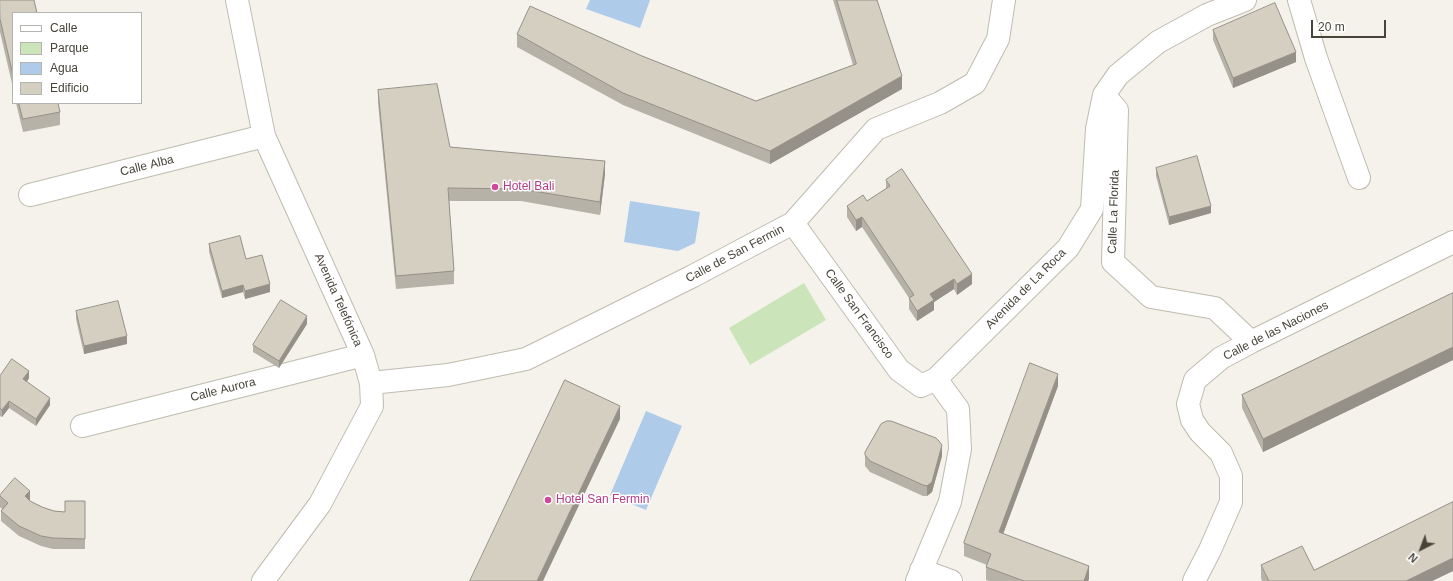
<!DOCTYPE html>
<html>
<head>
<meta charset="utf-8">
<style>
  body { margin:0 }
  #map { position:relative; width:1453px; height:581px; overflow:hidden; background:#f4f2eb; font-family:Helvetica,sans-serif }
  canvas { display:block }
  .legend { position:absolute; left:12px; top:12px; width:130px; height:92px; box-sizing:border-box; background:#fff; border:1px solid #b6b4b0; margin:0; padding:5px 7px; list-style:none; font-size:12px; color:#48443a }
  .legend li { display:flex; align-items:center; gap:8px; height:20px }
  .legend b { width:20px; border:1px solid #b6b4b0 }
  .north { position:absolute; left:1401px; top:529px; width:40px; height:40px; -webkit-text-stroke:3px #fff; paint-order:stroke; rotate:222deg; font-size:11px; font-weight:700; line-height:16px; text-align:center; color:#48443a }
  .north::after { content:''; display:block; margin:auto; width:14px; height:18px; background:#48443a; clip-path:polygon(50% 0,100% 100%,50% 72%,0 100%) }
  .scale { position:absolute; left:1311px; top:20px; width:75px; height:18px; box-sizing:border-box; border:2px solid #48443a; border-top:0; padding-left:5px; font-size:12px; line-height:14px; white-space:nowrap; color:#48443a; -webkit-text-stroke:3px #fff; paint-order:stroke }
</style>
</head>
<body>
<div id="map">
<canvas width="1453" height="581"></canvas>
<ul class="legend">
<li><b style="height:5px;background:#fff"></b>Calle</li>
<li><b style="height:11px;background:#cce4b9"></b>Parque</li>
<li><b style="height:11px;background:#afcbea"></b>Agua</li>
<li><b style="height:11px;background:#d5cfc2"></b>Edificio</li>
</ul>
<div class="north">N</div>
<div class="scale">20 m</div>
</div>
<script>
const g = document.querySelector('canvas').getContext('2d');
g.lineJoin = 'round';
function fillPath(path, color) {
  g.fillStyle = color;
  g.fill(path, 'evenodd');
}
function trace(path, color, width, dash) {
  g.strokeStyle = color;
  g.lineWidth = width;
  g.lineCap = dash ? 'butt' : 'round';
  g.setLineDash(dash || []);
  g.stroke(path);
}
function drawText(font, color, halo, rows, align = 'center') {
  g.font = font + ' Helvetica,sans-serif';
  g.lineWidth = 3;
  g.setLineDash([]);
  g.textBaseline = 'middle';
  g.strokeStyle = halo;
  g.fillStyle = color;
  for (const [text, x, y, turn = 0] of rows) {
    g.save();
    g.translate(x, y);
    g.rotate((+turn || 0) * Math.PI / 180);
    g.textAlign = isNaN(turn) ? turn : align;
    if (halo) g.strokeText(text, 0, 0);
    g.fillText(text, 0, 0);
    g.restore();
  }
}
fillPath(new Path2D(`
  M804,283L826,320L750,365L729,328Z`), '#cce4b9');
fillPath(new Path2D(`
  M590,0H650L640,28L586,9Z
  M630,201L700,212L695,243L678,251L624,242Z
  M646,411L682,426L646,510L610,495Z`), '#afcbea');
const minor = new Path2D(`
  M237,0L264,136L363,355L371,383L372,406L320,504L263,581
  M1299,0L1316,58L1359,178
  M1104,95L1117,110L1113,262L1151,297L1215,308L1251,342
  M30,195L264,136
  M793,223L899,370L921,386L936,379L1068,248L1092,209L1097,129L1104,95L1118,75L1158,42L1207,15L1245,0
  M371,383L448,375L526,359L693,276L793,223L876,129L940,103L975,83L998,39L1004,0
  M82,426L363,355
  M921,570L951,581
  M917,581L950,502L960,449L958,409L936,379
  M1194,581L1210,550L1231,502V476L1221,453L1200,432L1192,420L1188,404L1195,380L1221,358L1251,342L1453,242`);
trace(minor, '#bfbbaf', 24);
trace(minor, '#fff', 22);
fillPath(new Path2D(`
  M0,0L13,13V88L0,32Z
  M833,0H877L902,89L770,164L623,105L517,47V34L642,56L756,101L853,65Z
  M1213,30L1296,62L1233,88L1213,40Z
  M378,90L450,147L605,174L600,215L521,201H449L454,271V284L396,289L378,103Z
  M16,103H58L60,112V125L23,132Z
  M1156,168L1211,213L1169,225L1156,176Z
  M886,180L972,284L957,295L954,289L934,302V310L917,321L909,309V298L862,227L856,231L847,217V206L867,201L886,189Z
  M209,244L246,259L270,292L245,299L243,292L222,298L209,252Z
  M1453,293V360L1263,452L1242,408V395Z
  M76,311L127,344L84,354L76,319Z
  M307,324L279,368L253,352V345Z
  M0,376L29,378L27,382L50,405L36,426L9,408L2,417L0,416Z
  M1058,386L1003,534L1089,579L1088,581H989L986,580V567L987,565L964,556V543Z
  M865,452L942,456L932,492L927,496H923L870,472L865,466Z
  M0,495L30,501L42,507L54,511L65,512L85,501V549H53L41,546L19,536L1,521V511L2,509L0,507Z
  M1453,502V571L1432,581H1262L1261,578V565L1314,570Z`), '#b7b2a7');
fillPath(new Path2D(`
  M1296,52V62L1233,88V78Z
  M902,76V89L770,164V151Z
  M605,161V174L600,215V202Z
  M1211,206V213L1169,225V217Z
  M862,217V227L856,231V220Z
  M972,274V284L957,295V284Z
  M954,279V289L934,302V310L917,321V311L930,294Z
  M270,284V292L245,299V291Z
  M243,285V292L222,298V291Z
  M307,316V324L279,368V361Z
  M127,336V344L84,354V346Z
  M1453,347V360L1263,452V439Z
  M29,371V378L23,387V379Z
  M1058,374V386L999,545V532Z
  M50,398V405L36,426V419Z
  M9,401V408L2,417V410Z
  M620,406V419L543,581H537Z
  M942,445V456L932,492L927,496V486Z
  M30,491V502L25,496Z
  M1453,558V571L1432,581H1406Z
  M1089,566V579L1088,581H1084Z`), '#959188');
const building = new Path2D(`
  M0,0H34L37,13H13V75L0,19Z
  M837,0H877L902,76L770,151L623,93L517,34L530,6L642,56L756,101L856,64Z
  M1275,3L1296,52L1233,78L1213,30Z
  M437,84L450,147L605,161L600,202L521,189L448,188L454,271L396,276L378,90Z
  M19,103H58L60,112L23,119Z
  M1197,156L1211,206L1169,217L1156,168Z
  M902,169L972,274L957,284L954,279L930,294L934,300L917,311L909,298L914,295L862,217L856,220L847,206L863,195L867,201L890,186L886,180Z
  M240,236L246,259L262,255L270,284L245,291L243,285L222,291L209,244Z
  M1453,293V347L1263,439L1242,395Z
  M281,300L307,316L279,361L253,345Z
  M118,301L127,336L84,346L76,311Z
  M12,359L29,371L23,379L50,398L36,419L9,401L2,410L0,408V376Z
  M1030,363L1058,374L999,532L1089,566L1084,581H1024L986,567L991,554L964,543Z
  M565,380L620,406L537,581H470Z
  M887,421H891L936,438L939,441L942,445L932,482L927,486L923,485L870,461L865,455V452L881,424Z
  M15,478L30,491L25,496L30,501L42,507L54,511L65,512V501H85V539L53,538L41,536L19,526L1,511L8,503L0,496V495Z
  M1453,502V558L1406,581H1269L1261,565L1302,546L1314,570Z`);
fillPath(building, '#d5cfc2');
trace(building, '#959188', 1);
for (const [x, y, r, color] of [
  [495,187,4,"#d1479c"],
  [548,500,4,"#d1479c"]
]) {
  const dot = new Path2D();
  dot.arc(x, y, r, 0, 2 * Math.PI);
  g.fillStyle = color;
  g.fill(dot);
  trace(dot, '#fff', 1.5);
}
drawText('12px', '#48443a', '#fff', [
  ["Calle Alba",147,166,-14],
  ["Calle La Florida",1114,212,-88],
  ["Calle de San Fermin",735,254,-28],
  ["Avenida de La Roca",1026,289,-45],
  ["Avenida Telefónica",338,300,66],
  ["Calle San Francisco",859,314,54],
  ["Calle de las Naciones",1276,331,-27],
  ["Calle Aurora",223,390,-14]
]);
drawText('12px', '#b23c85', '#fff', [
  ["Hotel Bali",503,187],
  ["Hotel San Fermin",556,500]
], 'left');
</script>
</body>
</html>
